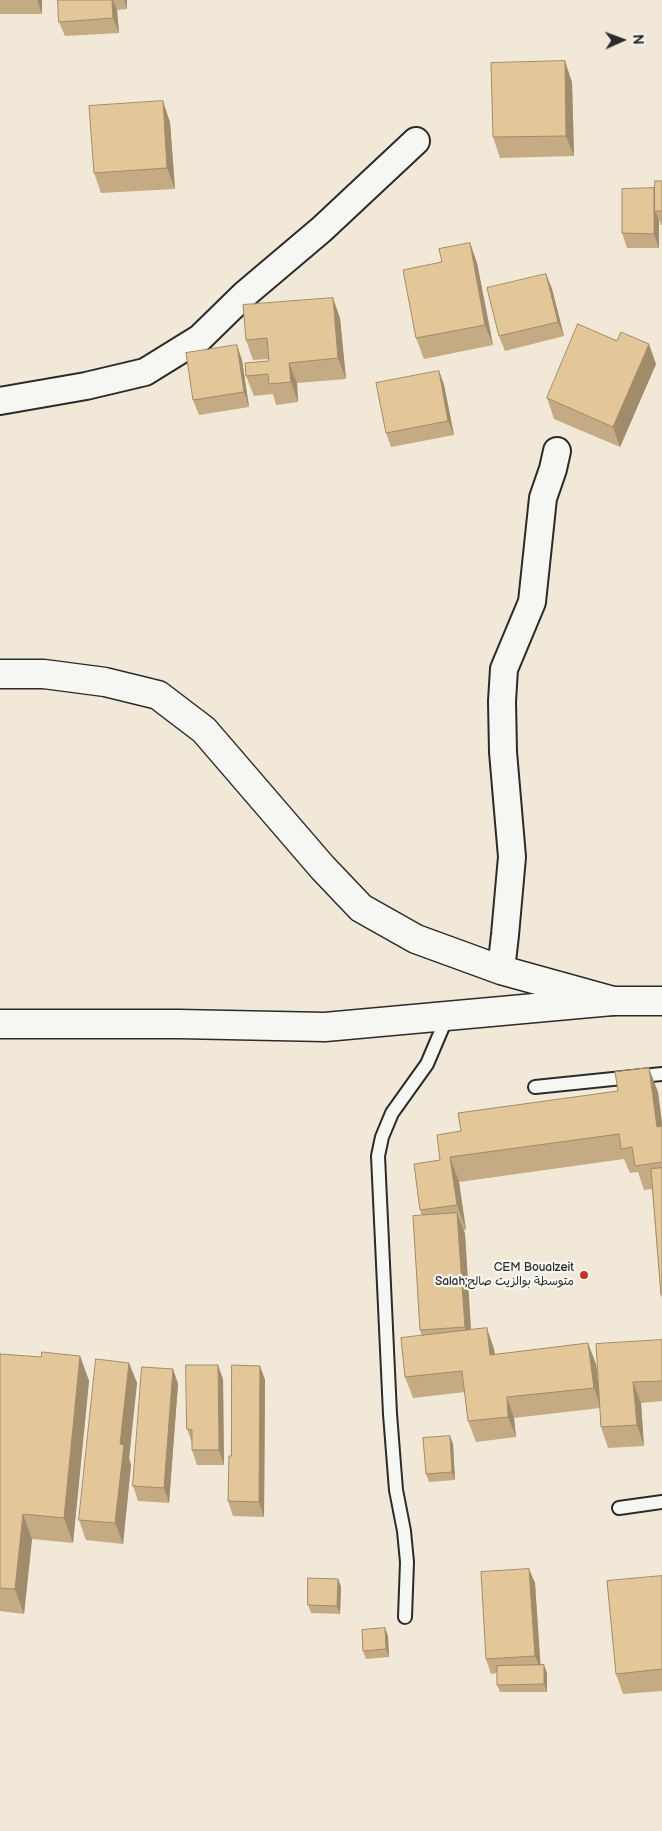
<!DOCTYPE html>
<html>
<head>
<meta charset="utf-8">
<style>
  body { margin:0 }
  #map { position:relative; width:662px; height:1831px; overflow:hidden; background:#f1e8d7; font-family:"Balsamiq Sans",sans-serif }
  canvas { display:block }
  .north { position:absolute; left:597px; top:15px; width:50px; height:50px; -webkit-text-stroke:4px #f6f6f2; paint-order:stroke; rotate:88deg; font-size:14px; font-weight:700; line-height:20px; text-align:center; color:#2b2b2b }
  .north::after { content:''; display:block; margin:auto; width:18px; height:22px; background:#2b2b2b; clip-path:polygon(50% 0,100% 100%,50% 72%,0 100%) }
</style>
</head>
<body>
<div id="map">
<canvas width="662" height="1831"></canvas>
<div class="north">N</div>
</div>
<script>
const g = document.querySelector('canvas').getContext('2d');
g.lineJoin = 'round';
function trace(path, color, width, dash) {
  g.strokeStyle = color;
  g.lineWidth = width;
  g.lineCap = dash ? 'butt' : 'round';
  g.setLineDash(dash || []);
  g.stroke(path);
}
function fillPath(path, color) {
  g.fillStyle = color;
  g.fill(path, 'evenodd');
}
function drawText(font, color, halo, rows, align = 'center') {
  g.font = font + ' "Balsamiq Sans","Playpen Sans Arabic",sans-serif';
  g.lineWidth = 4.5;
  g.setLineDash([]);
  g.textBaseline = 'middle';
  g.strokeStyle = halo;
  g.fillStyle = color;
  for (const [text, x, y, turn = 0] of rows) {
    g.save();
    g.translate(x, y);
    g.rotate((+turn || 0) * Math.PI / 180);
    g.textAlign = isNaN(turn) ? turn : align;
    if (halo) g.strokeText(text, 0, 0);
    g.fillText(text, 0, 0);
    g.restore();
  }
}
const service = new Path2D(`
  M535,1087L662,1074
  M619,1508L662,1502
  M405,1617L407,1562L404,1531L396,1490L390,1414L378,1156L382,1137L392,1113L427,1064L447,1017`);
const minor = new Path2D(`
  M0,401L86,386L145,372L200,338L244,295L322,229L416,141
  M501,970L505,935L512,857L503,752L502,701L504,669L532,602L543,498L553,469L557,451`);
const tertiary = new Path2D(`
  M0,1024H179L325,1027L612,1001`);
const secondary = new Path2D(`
  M0,674H44L105,682L158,695L204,730L322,867L361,908L416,939L501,970L613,1001H662`);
trace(service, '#2b2b2b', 16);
trace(minor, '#2b2b2b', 30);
trace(tertiary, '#2b2b2b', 31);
trace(secondary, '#2b2b2b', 31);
trace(service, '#f6f6f2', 12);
trace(minor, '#f6f6f2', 26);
trace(tertiary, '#f6f6f2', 28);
trace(secondary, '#f6f6f2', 28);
fillPath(new Path2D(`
  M0,0H42V14H0Z
  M58,0H127V9L117,10L119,33L65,36L59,22Z
  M572,82L574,156L500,158L493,137Z
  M170,122L175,189L101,193L94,173Z
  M662,181V225H661L659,220V248H627L622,233L654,188L655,194Z
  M470,243L477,263L493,345L424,359L416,338L442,262Z
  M546,274L552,289L564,336L505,351L499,336Z
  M340,318L346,379L297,383L298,402L276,405L273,394L254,396L246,376L269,361V359L253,360L246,340Z
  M242,360L249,407L199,415L193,400Z
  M656,364L620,447L554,419L547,398Z
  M439,371L444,385L454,435L391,447L386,433Z
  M658,1092L662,1123V1298L661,1295L652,1189L644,1190L638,1172L630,1173L624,1159L459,1182L466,1230H464L465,1234L471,1330L494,1349L495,1354L596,1364L598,1385L662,1340V1401L641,1403L644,1446L608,1448L601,1427L600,1408L514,1418L516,1437L476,1442L468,1421L465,1392L413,1398L405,1377L422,1336L420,1330L422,1216L420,1210L440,1160L461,1131Z
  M80,1356L89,1381L73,1543L32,1539L24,1614L0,1611V1357H41Z
  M129,1363L137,1383L129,1458L131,1465L123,1544L86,1540L79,1520Z
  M260,1366L265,1380L264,1517L233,1516L228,1501L231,1456Z
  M173,1369L178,1384L169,1503L138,1501L133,1486Z
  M223,1379L224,1465H197L192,1450V1443L187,1429Z
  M450,1436L453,1444L455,1480L429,1482L426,1474Z
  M662,1576V1691L623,1694L616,1674Z
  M338,1579L341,1587L340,1614L311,1613L308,1605Z
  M535,1583L540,1666L547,1673V1692H500L497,1685V1673L491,1674L486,1659Z
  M385,1628L388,1636L389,1657L366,1659L363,1651Z`), '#c4ab83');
fillPath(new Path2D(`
  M37,0H42V14Z
  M112,0H113L117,10L119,33L113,18Z
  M124,0H127V9Z
  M565,61L572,82L574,156L566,136Z
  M163,101L170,122L175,189L167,168Z
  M654,188L659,203L655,211L659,220V248L654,234Z
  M470,243L477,263L493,345L485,325Z
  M546,274L552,289L564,336L558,322Z
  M333,298L340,318L346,379L338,358Z
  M649,344L656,364L620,447L613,427Z
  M237,345L242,360L249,407L244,392Z
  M289,363L297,383L298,402L291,382Z
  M439,371L444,385L454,435L448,421Z
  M649,1068L658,1092L662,1123V1141L657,1127Z
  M450,1157L459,1182L466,1230L457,1205Z
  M457,1213L465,1234L472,1347L465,1327Z
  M487,1328L494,1349L497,1375L490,1355Z
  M588,1343L596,1364L601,1408L594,1388Z
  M80,1356L89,1381L73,1543L64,1518Z
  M129,1363L137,1383L129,1458L131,1465L123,1544L115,1523L120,1444Z
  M218,1365L223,1379L224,1465L219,1450Z
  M260,1366L265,1380L264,1517L259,1502Z
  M173,1369L178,1384L169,1503L164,1488Z
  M633,1382L641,1403L644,1446L637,1425Z
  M507,1397L514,1418L516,1437L508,1417Z
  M450,1436L453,1444L455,1480L452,1472Z
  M23,1514L32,1539L24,1614L15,1589Z
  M529,1569L535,1583L541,1671L535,1656Z
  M338,1579L341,1587L340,1614L337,1606Z
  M385,1628L388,1636L389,1657L386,1649Z
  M544,1665L547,1673V1692L544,1684Z`), '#a08b6a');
const building = new Path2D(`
  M58,0H112L113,18L59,22Z
  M565,61L566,136L493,137L491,63Z
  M163,101L167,168L94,173L89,106Z
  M655,181H662V211H655Z
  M654,188V234L622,233V189Z
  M470,243L485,325L416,338L403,270L442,262L439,249Z
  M546,274L558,322L499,336L487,288Z
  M333,298L338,358L289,363L291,382L269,384L268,374L246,376L245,363L269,361L267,338L246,340L243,305Z
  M578,324L617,341L621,332L649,344L613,427L547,398Z
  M237,345L244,392L193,400L186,353Z
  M439,371L448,421L386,433L376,383Z
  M649,1068L657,1127L662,1126V1162L635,1166L632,1147L621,1149L619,1134L450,1157L457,1205L420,1210L414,1164L440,1160L437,1135L461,1131L458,1113L618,1091L615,1072Z
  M662,1168V1295H661L651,1169Z
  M457,1213L465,1327L420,1330L413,1216Z
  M487,1328L490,1355L588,1343L594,1388L507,1397L508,1417L468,1421L462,1371L405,1377L401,1338Z
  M662,1340V1381L633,1382L637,1425L601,1427L596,1344Z
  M42,1352L80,1356L64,1518L23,1514L15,1589L0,1588V1354L41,1357Z
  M96,1359L129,1363L120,1444L124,1445L115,1523L79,1520Z
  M186,1365H218L219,1450H192V1430L187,1429Z
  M232,1365L260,1366L259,1502L228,1501L229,1456H231Z
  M142,1367L173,1369L164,1488L133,1486Z
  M450,1436L452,1472L426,1474L423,1438Z
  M529,1569L535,1656L486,1659L481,1572Z
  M662,1576V1669L616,1674L607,1581Z
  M308,1578L338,1579L337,1606L308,1605Z
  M385,1628L386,1649L363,1651L362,1630Z
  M544,1665V1684L497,1685V1666Z`);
fillPath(building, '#e4c798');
trace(building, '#a08b6a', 1);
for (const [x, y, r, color] of [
  [584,1275,5,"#c8321e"]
]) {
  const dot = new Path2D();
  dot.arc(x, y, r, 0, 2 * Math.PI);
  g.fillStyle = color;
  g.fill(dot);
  trace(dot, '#f6f6f2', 2);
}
drawText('12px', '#2b2b2b', '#f6f6f2', [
  ["CEM Boualzeit",574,1268],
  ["Salah;متوسطة بوالزيت صالح",574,1282]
], 'right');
</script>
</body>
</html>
